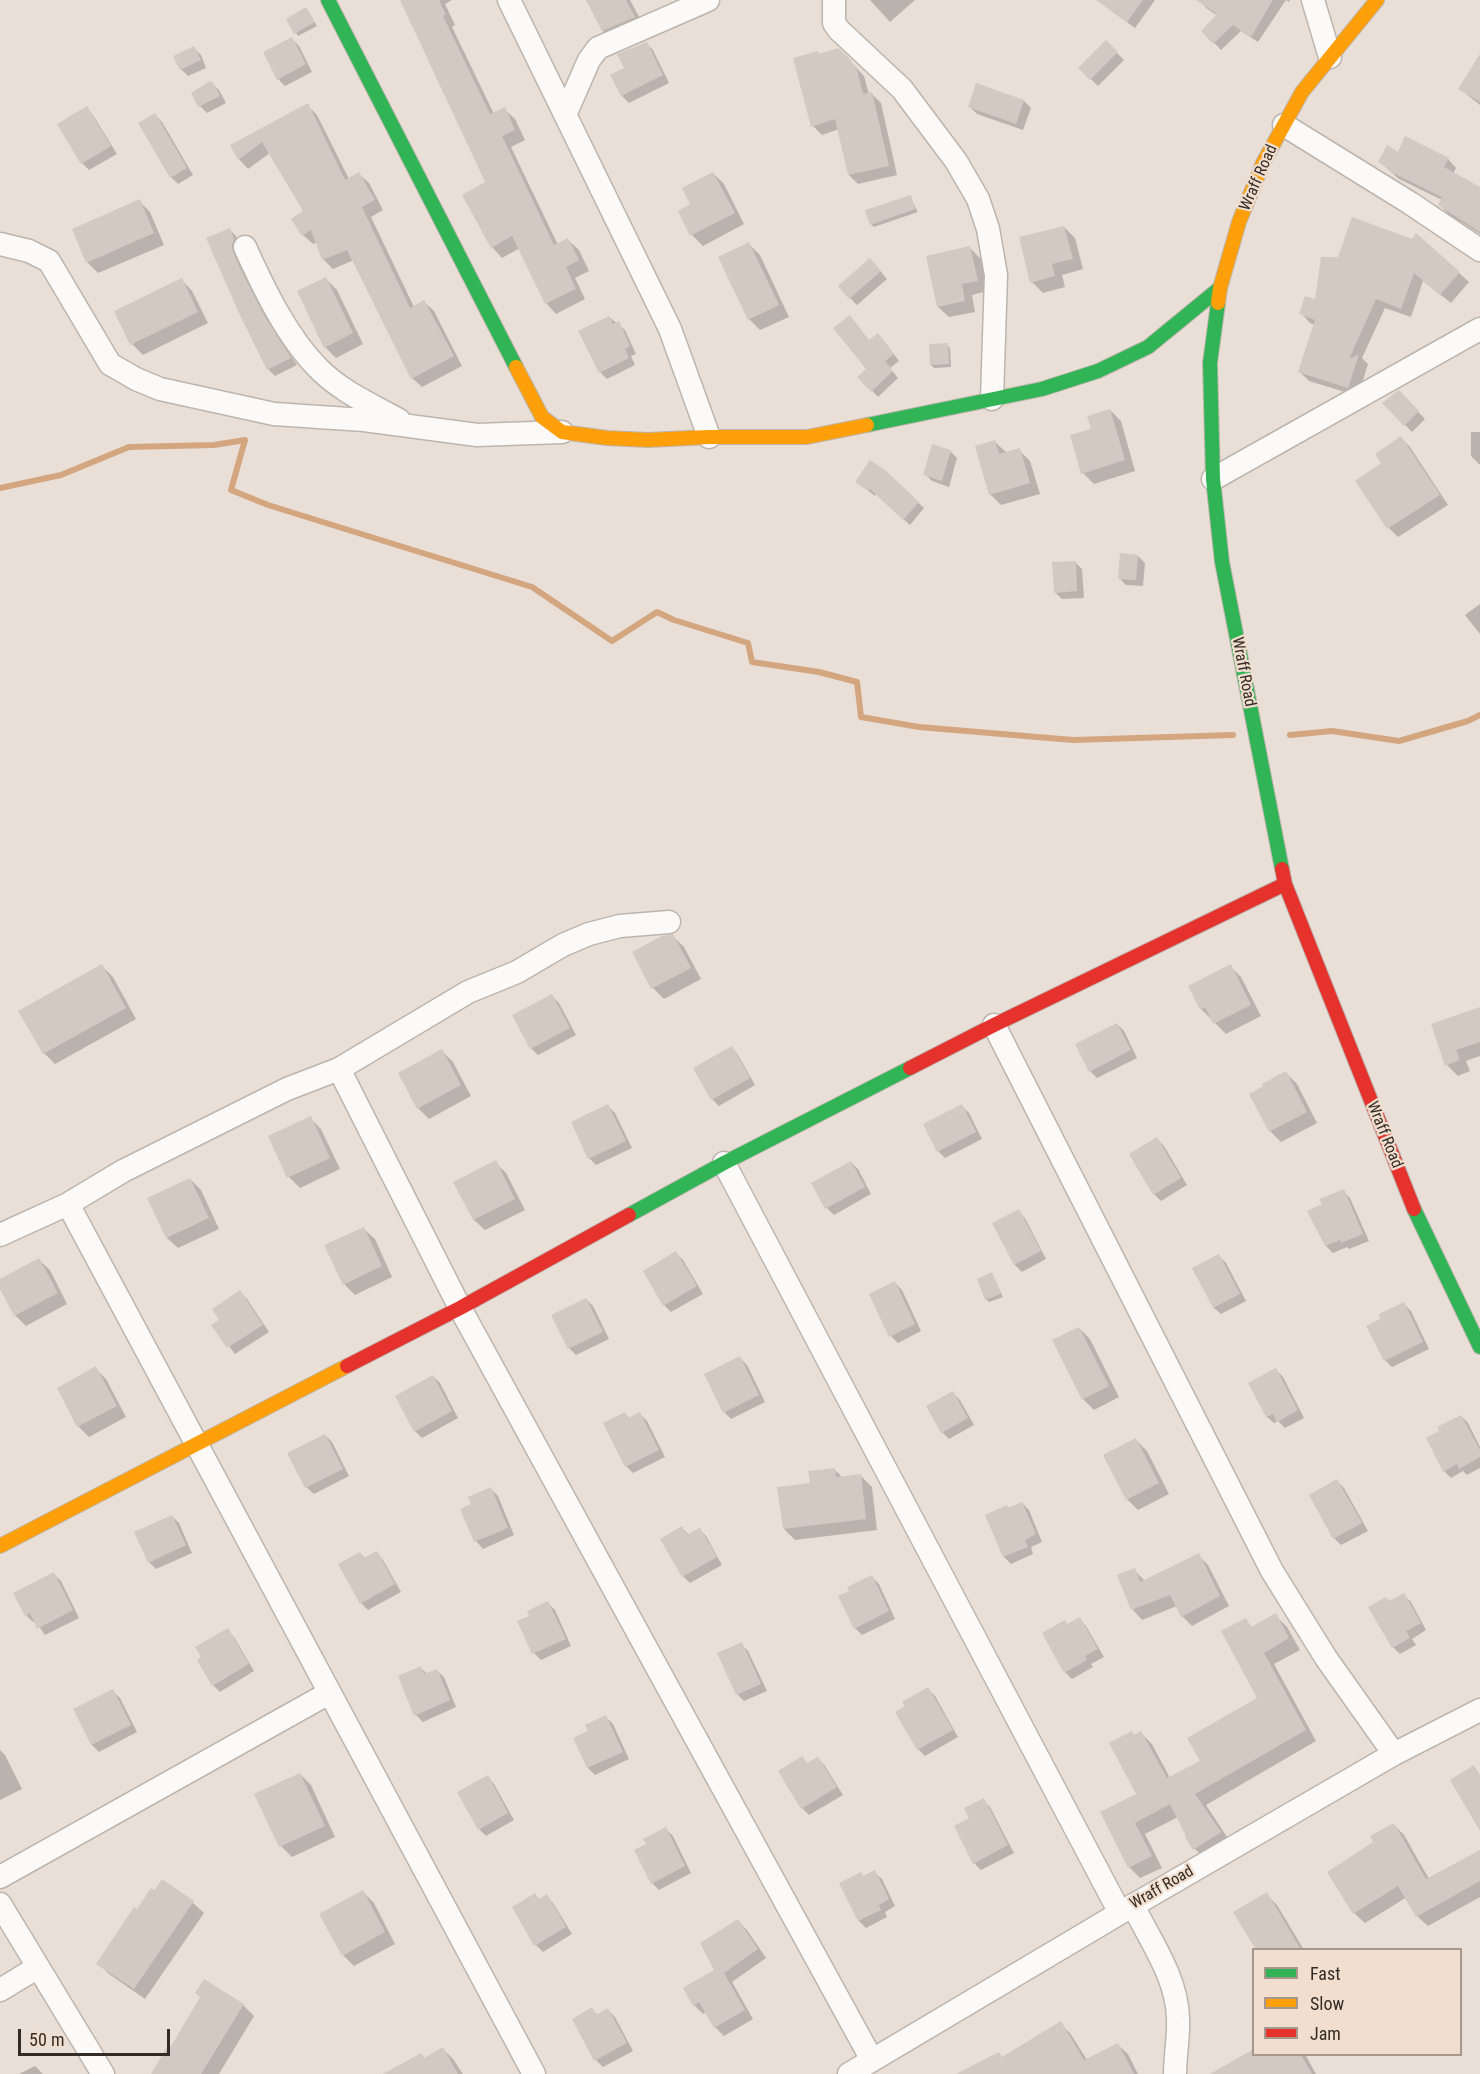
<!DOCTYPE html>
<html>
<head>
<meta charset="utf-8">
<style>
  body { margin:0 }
  #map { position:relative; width:1480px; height:2074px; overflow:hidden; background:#e9dfd7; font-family:"Roboto Condensed",sans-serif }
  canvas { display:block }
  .legend { position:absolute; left:1252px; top:1948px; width:210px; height:108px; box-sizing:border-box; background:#f1decf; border:2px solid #a5978b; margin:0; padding:8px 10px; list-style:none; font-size:18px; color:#332c26 }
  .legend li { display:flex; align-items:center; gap:12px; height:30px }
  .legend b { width:30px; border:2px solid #a5978b }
  .scale { position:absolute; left:18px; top:2029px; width:152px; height:27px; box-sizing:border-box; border:3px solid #332c26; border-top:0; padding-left:8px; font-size:18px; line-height:21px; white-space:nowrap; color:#332c26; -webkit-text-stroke:4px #f1decf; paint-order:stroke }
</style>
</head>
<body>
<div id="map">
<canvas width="1480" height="2074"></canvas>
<ul class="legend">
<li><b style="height:8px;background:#30b455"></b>Fast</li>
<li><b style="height:8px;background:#ff9f0a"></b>Slow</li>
<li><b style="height:8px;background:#e5322d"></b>Jam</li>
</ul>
<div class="scale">50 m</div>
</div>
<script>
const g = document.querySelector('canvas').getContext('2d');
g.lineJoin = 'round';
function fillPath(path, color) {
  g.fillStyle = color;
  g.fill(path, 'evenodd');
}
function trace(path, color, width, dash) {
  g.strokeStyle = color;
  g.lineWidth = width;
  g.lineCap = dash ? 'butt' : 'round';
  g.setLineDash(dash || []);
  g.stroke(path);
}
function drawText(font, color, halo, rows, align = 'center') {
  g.font = font + ' "Roboto Condensed",sans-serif';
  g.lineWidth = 4.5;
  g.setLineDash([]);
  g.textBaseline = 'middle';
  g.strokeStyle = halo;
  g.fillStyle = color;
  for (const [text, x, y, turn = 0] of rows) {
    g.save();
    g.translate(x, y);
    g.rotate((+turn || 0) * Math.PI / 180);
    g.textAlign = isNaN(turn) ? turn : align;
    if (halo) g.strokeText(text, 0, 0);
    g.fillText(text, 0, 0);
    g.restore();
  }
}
fillPath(new Path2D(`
  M401,0H452L445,4L455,25L452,27L494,114L504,109L515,119L525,140L511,147L558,245L568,240L579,250L589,271L575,278L585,299L556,314L546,303L520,248L502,258L492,247L487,183Z
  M587,0H630L645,28L614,41L603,31Z
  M870,0H915L890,22Z
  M1106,0H1155L1135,28L1110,10L1103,3Z
  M1200,0H1290L1289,2L1286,0L1258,42L1241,31L1221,50L1203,31L1218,16L1206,8Z
  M306,9L317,26L298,36L288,20Z
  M292,39L299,46L312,72L285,86L278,79Z
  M1106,42L1124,60L1098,86L1080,68Z
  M646,43L653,50L669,83L629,103L622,96L612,75L626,69Z
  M194,48L201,55L206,68L188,76L181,69Z
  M838,49L864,76L869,94H872L881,103L897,175L858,184L849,175L839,129L822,135L813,126L794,59L820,55Z
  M1480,57V105L1460,89Z
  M212,83L219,90L226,103L207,113L200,106L193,93Z
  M1024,101L1031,108L1023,130L977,114L970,107Z
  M307,105L317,115L349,179L359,174L369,183L383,210L371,217L414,307L424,302L434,311L462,366L422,387L412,378L354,260L333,269L323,259L317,242L313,244L303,235L305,211L270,153L248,169L239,159Z
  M86,108L93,115L117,154L89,170L82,163Z
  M155,115L162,122L193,175L178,184L171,177Z
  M1398,154L1448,159L1456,168L1453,174L1480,188V234L1448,214L1440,205L1442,200L1399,179L1380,162Z
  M713,173L724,184L744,224L703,246L692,235V205Z
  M910,197L918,212L874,227L871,224Z
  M139,201L150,212L164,245L98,273L87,262Z
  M1064,227L1075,238L1083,269L1062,275L1065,287L1043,293L1032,282Z
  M229,229L236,236L241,247L246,277L271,326L297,365L275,376L268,369L239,311Z
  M1417,235L1469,282L1451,303L1423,281L1411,317L1385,308L1362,358L1368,364L1358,396L1309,381L1300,372L1315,325L1310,323L1301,313L1316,301L1339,259L1413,240Z
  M749,244L760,255L789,317L760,330L749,319Z
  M970,248L981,259L988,291L972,295L975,312L949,317L938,307Z
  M877,267L887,279L857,305L850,298Z
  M326,279L337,290L363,344L336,358L325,347Z
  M182,280L192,291L208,323L143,355L132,344Z
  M609,317L625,330L636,354L631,356L635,365L607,379L600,372Z
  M870,341H884L899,361L890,368L898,378L878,397L859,377L868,369Z
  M947,345L950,348L951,367L934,368L931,365Z
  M1399,392L1425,419L1412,432L1385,404Z
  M1110,410L1121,421L1135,471L1094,484L1083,473L1093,430Z
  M1471,432H1480V465L1471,456Z
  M1401,438L1410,447L1448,505L1398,537L1389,528L1383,463Z
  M995,442L1007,453L1019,450L1030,461L1040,494L1001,505L990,494Z
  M950,451L957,458L949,487L932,481L925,474Z
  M884,471L924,508L910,525L876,494L875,496L857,482Z
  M1138,556L1145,563L1143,586L1126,585L1119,578Z
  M1075,562L1082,569L1084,598L1062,599L1055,592Z
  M1480,604V634L1465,615Z
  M673,936L684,947L701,979L664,999L653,988L634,953Z
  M102,966L113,977L136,1019L55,1064L44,1053Z
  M1230,966L1241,977L1261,1016L1226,1034L1201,1009Z
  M552,996L559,1003L576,1035L538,1055L531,1048Z
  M1480,1009V1056L1466,1061L1470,1071L1458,1076L1447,1065Z
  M1117,1024L1124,1031L1137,1058L1097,1078L1090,1071Z
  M732,1048L738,1055L755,1085L719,1106L712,1099Z
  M442,1051L453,1062L471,1096L429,1119L418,1108Z
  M1286,1073L1297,1084L1317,1123L1281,1142L1270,1131L1265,1087Z
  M608,1106L615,1113L632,1148L596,1165L589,1158Z
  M962,1106L969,1113L982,1139L945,1158L938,1151Z
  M310,1118L321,1129L340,1169L300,1188L289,1177Z
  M1157,1139L1164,1146L1187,1185L1161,1201L1154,1194Z
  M495,1162L506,1173L525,1210L485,1230L474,1220L455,1182Z
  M851,1162L858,1169L871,1194L834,1215L827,1208L813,1184Z
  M190,1179L201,1190L219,1229L178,1248L167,1238Z
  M1343,1191L1350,1198L1369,1241L1349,1249L1347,1247L1333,1253L1326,1246L1309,1211L1324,1205Z
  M1018,1211L1025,1218L1046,1259L1022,1272L1015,1265L994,1224Z
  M364,1229L375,1239L392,1277L355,1295L344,1284Z
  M676,1253L683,1260L703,1294L671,1312L664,1305L645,1272Z
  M1219,1256L1226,1263L1246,1301L1221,1314L1214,1308L1194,1269Z
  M39,1260L50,1270L67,1304L26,1326L15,1315L0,1286V1280Z
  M992,1274L1003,1297L989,1302L986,1299Z
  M895,1283L902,1290L921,1331L898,1343L891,1336Z
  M240,1292L247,1299L269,1332L235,1354L213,1325L221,1320Z
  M586,1299L593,1306L609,1339L576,1355L569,1348Z
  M1404,1304L1411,1311L1429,1349L1392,1367L1385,1360Z
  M1079,1328L1090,1339L1119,1397L1094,1410L1083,1399Z
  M740,1358L747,1365L765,1402L731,1419L724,1412Z
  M95,1368L106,1379L126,1417L89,1437L78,1426Z
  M1276,1370L1283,1377L1304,1418L1285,1428L1278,1421L1274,1423L1267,1417L1250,1383Z
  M433,1376L440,1383L458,1418L422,1438L415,1431Z
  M953,1393L960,1400L974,1425L949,1439L942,1432Z
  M625,1414L630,1419L640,1414L647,1421L665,1457L633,1473L626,1466Z
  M1461,1416L1468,1423L1480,1447V1468L1467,1475L1463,1471L1451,1478L1444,1471Z
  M325,1435L332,1442L349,1476L314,1494L306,1487L289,1454Z
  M1136,1440L1147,1451L1169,1494L1138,1510L1127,1499Z
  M834,1469L843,1478L861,1476L872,1487L877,1530L795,1540L784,1529L811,1484Z
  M1337,1481L1344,1488L1368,1531L1341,1545L1334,1538L1311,1495Z
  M491,1489L498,1496L514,1535L483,1549L476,1541L462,1509L473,1505Z
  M1022,1503L1029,1510L1042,1542L1031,1547L1033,1554L1011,1564L1004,1557L987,1515Z
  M172,1516L179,1523L192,1553L156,1569L149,1562Z
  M682,1528L689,1535L699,1529L706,1536L722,1565L690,1583L683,1576L662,1539Z
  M360,1553L366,1559L377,1553L383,1560L401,1592L368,1610L361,1603Z
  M1198,1555L1208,1565L1229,1606L1192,1626L1182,1616L1177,1606L1142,1620L1133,1610L1119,1576L1134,1570L1145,1581Z
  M54,1574L61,1581L79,1618L45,1635L35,1621L33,1622L26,1615Z
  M872,1577L879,1584L895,1619L862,1635L855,1628Z
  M1404,1595L1411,1602L1426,1630L1412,1639L1416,1645L1400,1654L1393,1647L1390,1602Z
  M548,1603L555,1610L571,1646L541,1660L534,1653L519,1622L531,1616Z
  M1275,1615L1287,1627L1300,1650L1274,1664L1316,1741L1206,1805L1231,1843L1206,1860L1195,1849L1178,1817L1145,1834L1162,1868L1140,1878L1129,1867L1138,1795L1135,1736L1141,1733L1152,1744L1170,1778L1202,1762L1259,1698L1245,1620L1253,1628Z
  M1079,1619L1086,1626L1104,1657L1091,1664L1093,1667L1072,1679L1065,1672L1067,1625Z
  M227,1630L234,1637L254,1671L220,1692L213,1685Z
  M741,1644L748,1651L767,1691L744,1701L737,1694Z
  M421,1668L427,1674L436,1670L444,1677L456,1707L423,1722L416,1715Z
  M928,1689L935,1696L958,1737L925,1756L918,1749Z
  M113,1691L120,1698L137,1732L99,1752L92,1745L75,1710Z
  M606,1717L613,1724L629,1759L595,1775L588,1768L575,1739L590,1732Z
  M0,1750L5,1755L22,1789L0,1800Z
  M818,1758L825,1766L843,1795L809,1815L802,1808L808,1764Z
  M300,1774L311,1785L335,1837L292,1857L281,1846L256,1795Z
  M488,1777L494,1784L514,1820L486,1836L479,1829Z
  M983,1800L990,1807L1014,1853L981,1870L974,1863Z
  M1394,1825L1404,1835L1429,1879L1480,1851V1897L1428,1926L1417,1916L1407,1897L1365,1923L1354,1913L1329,1872L1375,1842Z
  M666,1829L673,1836L691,1873L659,1890L652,1883L648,1845Z
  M874,1872L882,1879L895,1906L885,1912L887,1917L866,1928L859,1921L841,1884Z
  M163,1881L193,1903L204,1913L145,1999L109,1974L98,1963L137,1911Z
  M363,1892L374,1903L395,1944L354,1966L343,1955Z
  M1266,1894L1277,1905L1304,1950H1257Z
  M535,1895L540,1900L546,1896L553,1903L572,1934L543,1952L536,1945Z
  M738,1921L747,1930L766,1958L732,1982L753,2019L724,2036L715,2027L706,2012L703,2014L694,2005L716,1971Z
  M205,1981L243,2005L254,2016L219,2074H160L170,2050L201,1998Z
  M591,2009L598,2015L608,2010L615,2017L633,2051L603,2067L596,2060L574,2019Z
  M1060,2023L1070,2033L1087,2060L1118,2045L1128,2054L1138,2074H984L1003,2058Z
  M443,2049L453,2059L463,2074H386L425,2059Z
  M1254,2054H1305L1316,2074H1213Z
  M35,2066L43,2074H19Z`), '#0003');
trace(new Path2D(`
  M0,488L61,475L129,447L214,445L245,440L231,490L268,505L532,587L612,641L657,612L674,620L748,643L752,662L819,672L857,682L861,717L919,727L1073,740L1233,735
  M1290,735L1332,731L1399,741L1468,721L1480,715`), '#d3a680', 6);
fillPath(new Path2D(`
  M400,0H439L446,15L443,16L490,114L505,107L515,130L502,136L554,245L568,238L579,260L566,267L576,289L545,304L512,236L491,248L462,195L485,182Z
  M586,0H626L635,17L602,31Z
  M1096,0H1143L1127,22Z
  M1196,0H1273L1251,37L1233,25L1213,44L1201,31L1217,14Z
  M306,7L315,22L294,34L286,19Z
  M292,37L306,64L277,80L263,52Z
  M1106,40L1118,52L1090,80L1078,68Z
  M647,42L663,75L621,96L610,75L624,68L617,54Z
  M194,46L201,60L180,70L173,56Z
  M838,48L851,60L853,66H856L863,94L872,92L889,166L848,175L835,119L811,127L793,58L818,51L819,54Z
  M1480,54V102L1458,89Z
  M210,81L213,82L220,96L198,107L191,93Z
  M976,83L1024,100L1016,124L968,107Z
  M308,103L345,180L359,172L375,200L362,207L410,308L424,300L454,356L411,379L347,250L322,260L311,230L302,236L291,219L303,211L262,142L238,160L230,145Z
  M87,106L111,146L81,164L57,124Z
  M155,113L187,168L170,178L138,123Z
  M1405,136L1449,158L1444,167L1480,187V232L1438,205L1442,197L1389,171V169L1378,162L1387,145L1398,152Z
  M713,172L735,213L690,236L678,211L690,204L682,188Z
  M911,195L915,209L870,225L865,210Z
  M140,199L154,233L86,263L72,229Z
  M1352,217L1412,239L1416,233L1460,272L1440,295L1414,273L1401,309L1376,299L1349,359L1359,354L1348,388L1298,372L1315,320L1299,314L1305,296L1315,299L1321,257H1338Z
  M1064,226L1073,259L1052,264L1055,276L1030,283L1019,237Z
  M230,228L234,239L232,245L233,252L240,268L265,317L291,358L267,370L238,311L206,238Z
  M749,242L779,305L748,320L718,257Z
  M970,246L978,281L962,284L965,301L937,307L926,256Z
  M870,258L881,271L849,299L838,286Z
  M326,277L353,333L324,348L297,291Z
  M182,278L198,312L130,345L114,311Z
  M850,315L869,340L878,333L894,354L885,361L893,371L871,392L857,377L866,369L833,328Z
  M609,316L613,324L619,321L630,346L625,349L629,358L599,373L578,331Z
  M948,343L949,364L930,365L929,344Z
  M1399,390L1419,411L1404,426L1382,403Z
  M1110,409L1125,460L1081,474L1070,435L1091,429L1087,416Z
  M1401,436L1440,495L1387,529L1355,481L1381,463L1375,454Z
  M995,440L999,454L1020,448L1030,483L989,495L975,446Z
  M932,444L951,450L942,481L923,475Z
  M870,460L885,470L919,502L903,520L870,489L868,491L855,482Z
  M1120,553L1138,555L1136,580L1118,579Z
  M1076,561L1077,591L1054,593L1052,562Z
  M673,934L691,968L651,989L632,952L662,936Z
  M102,964L126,1008L43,1054L18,1011Z
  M1231,964L1251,1005L1213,1024L1205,1007L1200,1010L1188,986Z
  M552,994L570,1028L530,1049L512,1015Z
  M1480,1007V1042L1456,1050L1460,1060L1445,1066L1431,1024Z
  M1117,1023L1131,1050L1089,1072L1075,1044Z
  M732,1046L750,1078L711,1100L693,1068Z
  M442,1049L461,1085L417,1109L398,1073Z
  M1286,1071L1307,1112L1269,1132L1249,1094L1263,1086L1262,1084Z
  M608,1104L626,1141L588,1159L571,1122Z
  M962,1104L976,1132L937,1152L923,1124Z
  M311,1116L330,1158L287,1178L268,1136Z
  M1157,1137L1181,1178L1153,1195L1129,1154Z
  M496,1160L515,1199L473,1220L453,1182Z
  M851,1161L865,1187L825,1209L811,1183Z
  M190,1178L209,1218L166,1238L147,1198Z
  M1344,1189L1363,1234L1341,1243L1340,1240L1325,1246L1307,1211L1322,1204L1319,1199Z
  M1019,1209L1041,1251L1014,1265L992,1223Z
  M364,1227L382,1266L343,1285L324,1245Z
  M676,1251L697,1286L663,1306L643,1271Z
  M1219,1254L1240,1294L1213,1308L1192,1268Z
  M39,1258L58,1293L14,1316L0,1289V1279Z
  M992,1272L1001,1294L985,1300L977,1279Z
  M895,1281L915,1324L889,1337L869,1294Z
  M240,1290L263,1325L227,1348L211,1325L219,1320L212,1309Z
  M586,1298L603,1332L568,1349L551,1315Z
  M1404,1302L1423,1342L1384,1361L1366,1326L1380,1319L1379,1314Z
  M1079,1327L1109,1386L1082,1400L1052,1340Z
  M740,1356L759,1395L723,1413L704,1374Z
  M96,1366L117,1406L77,1427L57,1388Z
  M1276,1368L1298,1410L1277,1422L1273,1414L1266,1417L1248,1383Z
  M433,1375L452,1411L414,1432L395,1396Z
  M953,1391L968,1418L941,1433L926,1406Z
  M625,1412L628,1418L640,1412L659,1450L625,1467L603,1423Z
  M1461,1415L1480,1450V1457L1459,1469L1457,1464L1443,1472L1426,1438L1439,1431L1437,1427Z
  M325,1434L343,1469L305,1488L287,1453Z
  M1136,1438L1159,1483L1126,1500L1103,1455Z
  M835,1468L836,1477L861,1474L866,1519L783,1529L777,1487L810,1483L808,1471Z
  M1337,1479L1362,1523L1333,1539L1309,1495Z
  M491,1487L508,1528L474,1542L460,1509L471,1504L468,1497Z
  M1022,1502L1036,1534L1025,1540L1028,1547L1003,1557L985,1515L1007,1505L1008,1508Z
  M172,1515L186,1545L148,1563L134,1532Z
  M682,1526L687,1535L700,1528L717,1557L682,1577L660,1539Z
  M377,1551L395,1584L360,1604L338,1564L360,1552L364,1558Z
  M1199,1553L1220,1596L1181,1617L1170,1595L1131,1610L1117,1575L1135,1568L1140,1582Z
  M54,1572L73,1610L37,1629L30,1613L25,1616L13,1593Z
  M872,1575L889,1611L854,1629L838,1596L849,1591L847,1587Z
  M1404,1593L1421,1623L1406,1631L1410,1638L1392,1648L1368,1607L1386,1597L1389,1601Z
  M548,1601L566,1639L532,1654L517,1621L529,1616L527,1611Z
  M1276,1613L1289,1638L1264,1653L1306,1730L1195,1794L1221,1832L1193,1850L1185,1837L1186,1836L1170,1804L1135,1823L1152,1856L1128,1868L1100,1812L1136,1794L1109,1743L1132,1731L1134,1735L1141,1731L1167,1778L1200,1761L1187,1738L1257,1698L1221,1631L1246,1618L1251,1627Z
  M1080,1617L1098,1649L1085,1656L1087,1660L1064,1673L1042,1633L1065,1620L1067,1624Z
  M228,1628L249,1664L212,1686L197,1660L201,1657L195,1647Z
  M742,1642L761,1684L736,1695L717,1653Z
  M421,1666L424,1674L437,1669L450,1700L414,1716L398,1676Z
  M928,1687L953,1730L917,1750L895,1712L905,1706L902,1702Z
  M113,1689L131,1725L91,1745L73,1709Z
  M606,1715L623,1752L587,1768L573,1738L588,1731L585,1725Z
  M802,1756L807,1763L818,1757L837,1787L801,1809L778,1771Z
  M1474,1765L1480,1775V1831L1450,1780Z
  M300,1773L325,1826L279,1847L254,1794Z
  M488,1775L508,1813L478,1830L457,1792Z
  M984,1798L1008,1845L973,1864L954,1826L969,1818L964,1808Z
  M1394,1823L1426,1879L1480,1850V1881L1416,1917L1398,1886L1353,1914L1327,1872L1373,1842L1370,1836Z
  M666,1827L685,1866L651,1884L634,1850L646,1844L643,1839Z
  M875,1870L889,1899L879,1905L881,1910L858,1921L839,1883L861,1872L863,1876Z
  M162,1879L194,1901L134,1989L96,1964L134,1907L137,1909L151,1888L155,1890Z
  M363,1890L385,1932L342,1956L319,1914Z
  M1267,1892L1301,1950H1256L1233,1912Z
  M535,1893L539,1899L547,1894L566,1927L534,1946L512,1907Z
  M738,1919L758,1949L724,1973L745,2010L714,2028L699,2002L693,2006L683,1988L714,1970L700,1943Z
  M204,1979L244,2004L201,2074H151L167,2047L170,2048L200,1997L195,1993Z
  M592,2007L596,2015L608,2008L627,2043L594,2061L572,2019Z
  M1061,2021L1084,2060L1118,2043L1134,2074H956L999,2052L1002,2057Z
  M443,2047L458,2074H383L421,2053L424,2058Z
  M1254,2049V2055H1301L1312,2074H1210Z`), '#d1c9c2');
const street = new Path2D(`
  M509,0L670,329L709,437
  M834,0V23L839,30L902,89L956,161L978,199L988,229L996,275L992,399
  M1313,0L1330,57
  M565,115L589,60L598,48L708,0
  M1284,125L1410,203L1480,250
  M0,244L29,251L49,261L110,364L136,379L160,389L274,414L364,420L477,435L562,432
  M245,247C263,287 287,337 318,368C340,391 372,405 399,420
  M1213,479L1480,329
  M994,1025L1272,1571L1326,1658L1394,1754
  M339,1069L460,1308L872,2060
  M724,1163L1120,1913
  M68,1204L534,2074
  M0,1235L68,1204L123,1171L287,1089L339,1069L468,992L517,972L563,945L589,934L620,926L669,922
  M0,1877L329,1693
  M0,1904L103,2074
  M1133,1905C1150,1941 1177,1977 1178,2018C1179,2037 1175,2055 1175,2074
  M0,1990L38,1967
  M849,2074L1120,1913L1394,1754L1480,1710`);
const fast = new Path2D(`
  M328,0L516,367
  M1218,303L1210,363L1213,479L1222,562L1282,869
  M867,425L1042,389L1098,371L1148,347L1220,288
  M1414,1209L1480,1347
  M629,1215L724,1163L910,1068`);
const slow = new Path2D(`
  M1218,303L1220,288L1239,222L1263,163L1302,92L1377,0
  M516,367L542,417L562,432L607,438L648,440L709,437H807L867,425
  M0,1546L347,1366`);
const jam = new Path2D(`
  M1282,869L1285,884L1414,1209
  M910,1068L994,1025L1285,884
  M347,1366L460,1308L629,1215`);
trace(street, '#bcb5ae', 25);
trace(fast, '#bcb5ae', 16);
trace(slow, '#bcb5ae', 16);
trace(jam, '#bcb5ae', 16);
trace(street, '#fcfaf9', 22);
trace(fast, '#30b455', 14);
trace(slow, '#ff9f0a', 14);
trace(jam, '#e5322d', 14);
drawText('16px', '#332c26', '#f1decf', [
  ["Wraff Road",1259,178,-66],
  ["Wraff Road",1243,672,79],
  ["Wraff Road",1384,1135,68],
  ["Wraff Road",1162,1888,-30]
]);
</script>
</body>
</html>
